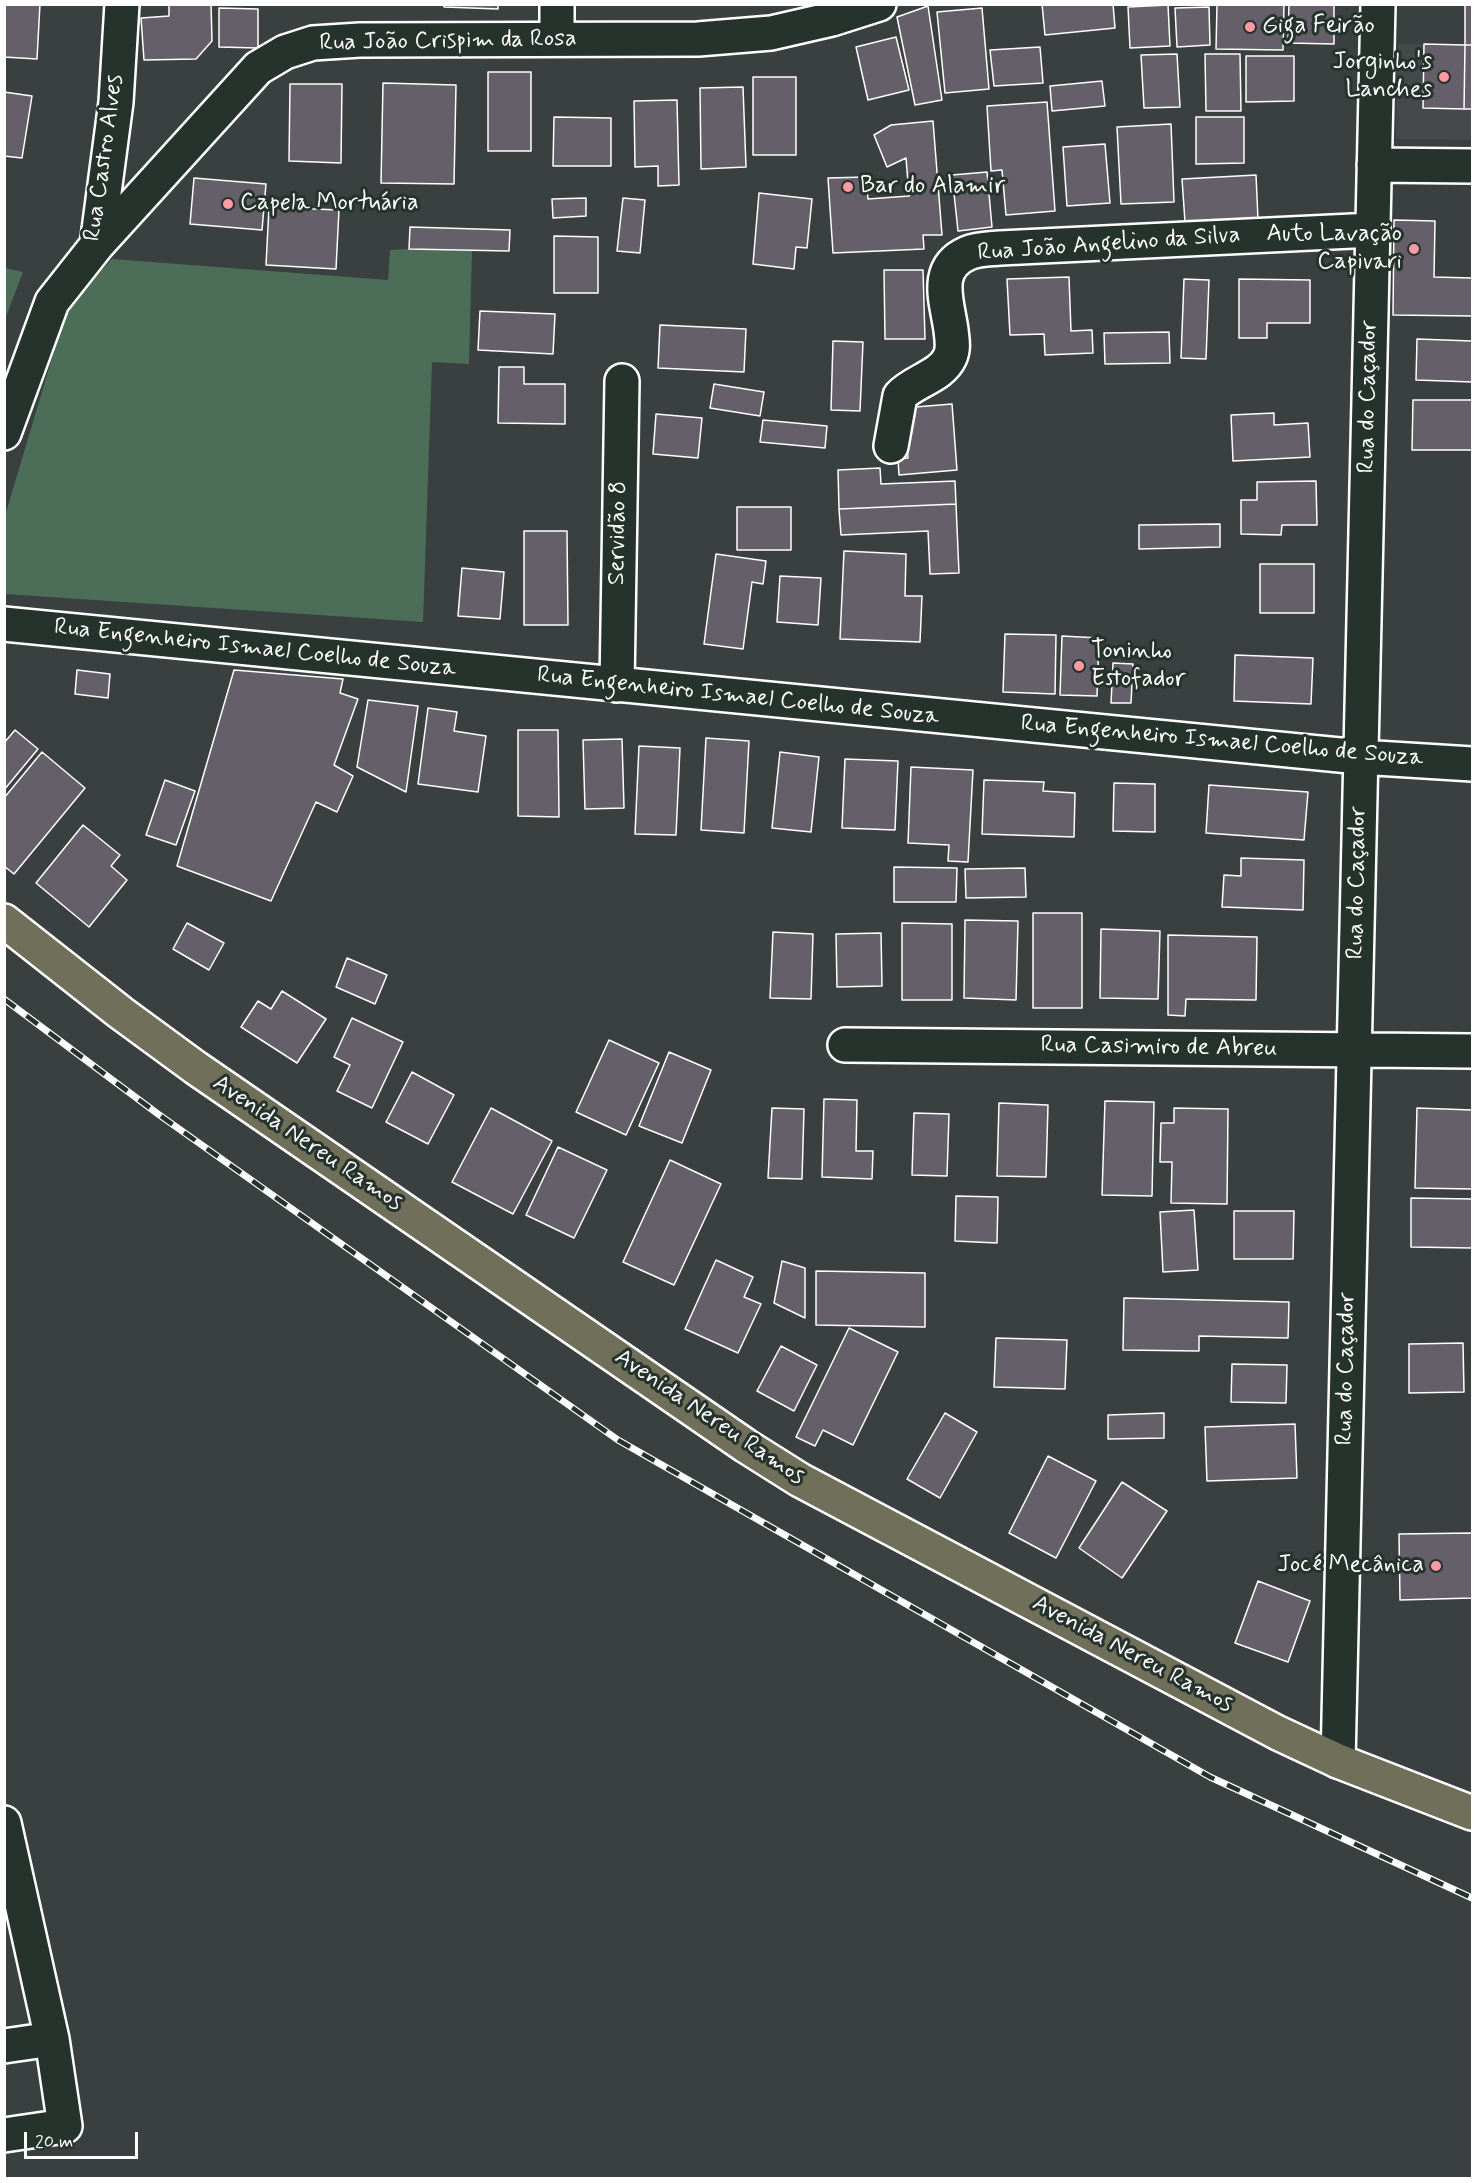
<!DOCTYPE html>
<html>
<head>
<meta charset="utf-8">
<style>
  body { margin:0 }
  #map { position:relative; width:1477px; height:2183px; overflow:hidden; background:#39403f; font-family:Mynerve,sans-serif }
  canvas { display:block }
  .frame { position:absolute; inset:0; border:6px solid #fff; pointer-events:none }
  .scale { position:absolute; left:24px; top:2132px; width:114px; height:27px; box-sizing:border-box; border:3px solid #fff; border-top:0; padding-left:8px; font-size:18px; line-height:21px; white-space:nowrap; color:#fff; -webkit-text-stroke:4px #26332d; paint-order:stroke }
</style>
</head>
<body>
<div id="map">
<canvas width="1477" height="2183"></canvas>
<div class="frame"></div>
<div class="scale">20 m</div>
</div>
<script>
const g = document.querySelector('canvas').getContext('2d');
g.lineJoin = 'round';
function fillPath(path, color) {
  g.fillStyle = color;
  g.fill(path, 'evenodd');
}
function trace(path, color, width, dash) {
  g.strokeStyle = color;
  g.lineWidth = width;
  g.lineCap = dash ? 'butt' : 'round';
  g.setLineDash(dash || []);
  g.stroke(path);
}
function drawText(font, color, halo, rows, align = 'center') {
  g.font = font + ' Mynerve,sans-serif';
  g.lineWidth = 6;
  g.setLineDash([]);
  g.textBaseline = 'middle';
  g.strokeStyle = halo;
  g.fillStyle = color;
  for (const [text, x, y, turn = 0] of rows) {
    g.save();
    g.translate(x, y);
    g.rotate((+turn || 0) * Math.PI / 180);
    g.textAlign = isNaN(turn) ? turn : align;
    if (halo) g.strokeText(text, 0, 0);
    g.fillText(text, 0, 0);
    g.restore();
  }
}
fillPath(new Path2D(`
  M1398,44L1472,45V140L1396,139Z`), '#46494c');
fillPath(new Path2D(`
  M409,249L472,251L469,364L432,362L423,622L5,594L4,519L67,308L112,259L388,280L390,250Z
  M5,268L23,272L5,319L4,268Z`), '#4c6e58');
const building = new Path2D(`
  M4,4H40L37,59L4,57Z
  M169,4H211L212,41L196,59L144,60L141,18L169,16Z
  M444,4H498V9L444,7Z
  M1042,4H1113L1115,28L1045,35Z
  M1217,4H1284L1283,50L1216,49Z
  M1289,4H1334V44L1288,43Z
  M1465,4H1472V45H1465Z
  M1168,5L1170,46L1130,48L1128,7Z
  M928,6L942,100L915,105L897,17Z
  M1209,7L1210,45L1177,47L1175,8Z
  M219,8L258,9V48L219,47Z
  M982,8L989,89L945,93L937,12Z
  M896,37L909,90L868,100L856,47Z
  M1424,44L1465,45L1464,109L1423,108Z
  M1465,45H1472V109H1464Z
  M1040,47L1043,83L994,86L990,50Z
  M1177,54L1180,107L1144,108L1141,55Z
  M1205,54H1240L1241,111H1206Z
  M1246,56H1294V101L1246,102Z
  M488,72H531V151H488Z
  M753,77H796V155H753Z
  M1102,81L1105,106L1052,111L1050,86Z
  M383,83L456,85L454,184L381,183Z
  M290,84H342L341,163L289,161Z
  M743,87L746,167L701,169L700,88Z
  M4,92L32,96L22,158L4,156Z
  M677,100L679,185L658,186V166L635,167L634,101Z
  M1047,102L1055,211L1006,215L1002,170L991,171L987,106Z
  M554,117L611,118V166H553Z
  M1196,117H1244V163L1196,164Z
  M933,121L942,235H923L924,249L833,253L828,178L866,177L868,199L909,196L906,158L887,167L874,135L891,125Z
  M1171,124L1174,202L1121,204L1117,127Z
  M1105,144L1110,203L1067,206L1063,147Z
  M987,172L992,227L958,231L952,175Z
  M1256,175L1258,219L1185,222L1182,179Z
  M194,178L266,184L262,230L190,224Z
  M759,193L812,199L807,248L796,247L794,269L753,264Z
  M586,198V216L553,218L552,199Z
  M623,198L645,200L640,253L617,251Z
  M269,207L339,210L336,269L266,265Z
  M1394,220L1435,221L1434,277L1472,278V316L1393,315Z
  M410,227L510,230L509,251L409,249Z
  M554,236L598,237V293H554Z
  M884,270H923L925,339H885Z
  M1069,277L1071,331L1092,330L1093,353L1045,355L1044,334L1010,335L1007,279Z
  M1184,279L1209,280L1206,359L1181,358Z
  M1239,279L1310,280V323H1267V338H1239Z
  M480,311L555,314L553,354L478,350Z
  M660,325L746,329L744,372L658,368Z
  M1169,332L1170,363L1105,364L1104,333Z
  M1417,339L1472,341V382L1416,380Z
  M833,341L863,342L860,411L831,410Z
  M499,367H524V384H565V424L498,423Z
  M714,384L764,392L760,416L710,408Z
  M1413,400H1472V450H1412Z
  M952,404L957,470L899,475L898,459L908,458L903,408Z
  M1274,413V425L1308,423L1310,457L1233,461L1231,415Z
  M656,414L702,418L698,458L653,454Z
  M763,420L827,426L825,448L760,442Z
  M880,468L881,484L955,481L956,504L839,509L838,470Z
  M1316,481L1317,525H1282L1281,535L1241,534V500H1257V482Z
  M956,504L959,573L930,574L928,531L841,535L839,509Z
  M737,507H791V550H737Z
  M1220,524V547L1139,549V525Z
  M524,531H567L568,625H524Z
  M844,551L906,554L905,596H922L920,642L840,639Z
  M716,554L766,561L763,584L752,582L743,649L704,644Z
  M1260,564H1314V613H1260Z
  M462,568L504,572L500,619L458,616Z
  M780,576L821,578L818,625L777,622Z
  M1005,634L1056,635L1055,694L1003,692Z
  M1062,636L1099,638L1097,696L1060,695Z
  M1235,655L1313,658L1311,704L1234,701Z
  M1113,663L1133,664L1131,703H1111Z
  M77,670L110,674L108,698L75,694Z
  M234,670L343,679L340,693L358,699L334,765L353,776L337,812L316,802L271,901L177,866Z
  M368,700L418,706L406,792L357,767Z
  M428,708L457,712L454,731L486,736L478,792L418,784Z
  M15,730L38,749L4,790V743Z
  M518,730H558L559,817L518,816Z
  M706,738L749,741L744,833L701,830Z
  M622,739L624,808L585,809L583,740Z
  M639,746L680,748L676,835L635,834Z
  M42,752L85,788L14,874L4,866V798Z
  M780,752L819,757L811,832L772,828Z
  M845,759L898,761L895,830L842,828Z
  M911,767L973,770L968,862L948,861L949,845L908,843Z
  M165,780L195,791L176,845L146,835Z
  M984,780L1044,782L1043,791L1075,793L1074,837L982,834Z
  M1114,783L1155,784V832L1113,831Z
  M1209,785L1308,792L1304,840L1206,833Z
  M83,825L120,855L111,866L127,880L89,927L36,883Z
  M1241,858L1304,860L1303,910L1222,907L1224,875L1241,876Z
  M894,867L957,868L956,902H894Z
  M1025,868L1026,897L966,898L965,869Z
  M1033,913H1082V1008H1033Z
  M965,920L1018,921L1016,1000L964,998Z
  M187,923L224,943L209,970L173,949Z
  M902,923L952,924V1000H902Z
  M1101,929L1160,931L1158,999L1100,998Z
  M773,932L813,934L811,999L770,998Z
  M881,933L882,986L837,987L836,934Z
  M1168,935L1257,937L1256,1000L1186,999L1185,1016L1168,1015Z
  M347,958L387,975L375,1004L336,987Z
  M282,991L326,1019L297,1063L241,1027L258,1001L271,1009Z
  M352,1018L403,1042L372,1108L337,1091L350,1065L334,1057Z
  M609,1040L659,1063L626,1135L576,1112Z
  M669,1052L711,1070L682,1143L639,1126Z
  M412,1072L454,1095L428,1144L386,1122Z
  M824,1099L857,1100L856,1151H873L872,1179L822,1177Z
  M1105,1101L1154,1102L1152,1196L1102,1195Z
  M999,1103L1048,1105L1046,1177L997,1176Z
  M491,1108L552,1141L513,1214L452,1182Z
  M772,1108L804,1109L802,1179L768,1178Z
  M1174,1108L1228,1109L1227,1204L1171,1203L1172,1162H1160L1161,1123H1174Z
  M1417,1108L1472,1110V1189L1415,1188Z
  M914,1113L949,1114L947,1176L912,1175Z
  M558,1147L607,1170L574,1238L526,1215Z
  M670,1160L721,1184L674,1285L623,1262Z
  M956,1196L998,1197L997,1243L955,1241Z
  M1411,1198L1472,1199V1248L1411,1247Z
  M1194,1210L1198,1270L1163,1272L1160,1212Z
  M1234,1211H1294L1293,1259H1234Z
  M716,1260L753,1277L744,1297L761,1304L738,1353L685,1329Z
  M782,1261L805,1268V1318L774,1303Z
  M816,1271L925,1273V1327L816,1325Z
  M1124,1298L1289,1302L1288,1338L1199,1336V1351L1123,1350Z
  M849,1328L898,1352L853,1445L823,1430L815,1446L796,1437Z
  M996,1338L1067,1340L1065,1389L994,1387Z
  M1463,1343L1464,1392L1409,1393V1344Z
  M781,1346L817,1365L794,1411L757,1391Z
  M1232,1364L1287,1365L1286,1403L1231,1402Z
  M945,1413L977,1432L940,1498L907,1479Z
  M1164,1413V1438L1108,1439V1415Z
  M1295,1424L1297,1478L1207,1481L1205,1427Z
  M1048,1456L1096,1481L1056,1558L1009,1533Z
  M1122,1482L1167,1511L1122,1578L1079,1548Z
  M1472,1533V1598L1400,1600L1399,1534Z
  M1258,1581L1310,1601L1288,1662L1235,1643Z`);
fillPath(building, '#645f69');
trace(building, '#fff', 1.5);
const minor = new Path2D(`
  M557,38V4
  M1374,165L1472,166
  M97,245L258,68L285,52L313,43L360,40L698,39L771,33L832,19L879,4
  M4,433L52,302L97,245L116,102L122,4
  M891,446L900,396C913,381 941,377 950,357C954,348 952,340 951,330C947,301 933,268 968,253C977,249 990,249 1000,248L1373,230
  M4,624L1360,757L1472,764
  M617,685L622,381
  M845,1045L1472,1051
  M1338,1761L1378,4
  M4,1823L52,2039L65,2126L4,2135
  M4,2046L52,2039`);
const major = new Path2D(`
  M4,921L121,1013L196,1068L746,1446L800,1480L1278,1733L1338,1761L1472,1813`);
trace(minor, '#fff', 38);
trace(major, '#fff', 38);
trace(minor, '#26332d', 33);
trace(major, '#706f59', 33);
const rail = new Path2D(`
  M4,999L158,1114L618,1440L1210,1777L1472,1898`);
trace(rail, '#fff', 7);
trace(rail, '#26332d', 4.5, [14]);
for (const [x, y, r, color] of [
  [1250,27,6,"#ff9aa2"],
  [1444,77,6,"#ff9aa2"],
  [848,187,6,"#ff9aa2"],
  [228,204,6,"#ff9aa2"],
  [1414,249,6,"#ff9aa2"],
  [1079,666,6,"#ff9aa2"],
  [1436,1566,6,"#ff9aa2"]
]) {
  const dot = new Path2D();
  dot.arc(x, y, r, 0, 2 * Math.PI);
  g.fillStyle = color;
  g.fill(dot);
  trace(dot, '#26332d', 2);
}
drawText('24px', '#fff', '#26332d', [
  ["Giga Feirão",1262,27],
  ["Jorginho's",1432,63,"right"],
  ["Lanches",1432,91,"right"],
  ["Bar do Alamir",860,187],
  ["Capela Mortuária",240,204],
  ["Auto Lavação",1402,235,"right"],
  ["Capivari",1402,263,"right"],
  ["Toninho",1091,652],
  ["Estofador",1091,680],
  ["Jocé Mecânica",1424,1566,"right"]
], 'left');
drawText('24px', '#fff', '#26332d', [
  ["Rua João Crispim da Rosa",448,42,-1],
  ["Rua Castro Alves",105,158,-82],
  ["Rua João Angelino da Silva",1109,245,-4],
  ["Rua do Caçador",1369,397,-89],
  ["Servidão 8",619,533,-89],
  ["Rua Engenheiro Ismael Coelho de Souza",255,649,6],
  ["Rua Engenheiro Ismael Coelho de Souza",738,697,6],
  ["Rua Engenheiro Ismael Coelho de Souza",1222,742,5],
  ["Rua do Caçador",1358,883,-89],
  ["Rua Casimiro de Abreu",1159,1048,1],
  ["Avenida Nereu Ramos",307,1144,34],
  ["Rua do Caçador",1347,1369,-89],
  ["Avenida Nereu Ramos",709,1418,34],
  ["Avenida Nereu Ramos",1132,1655,28]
]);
</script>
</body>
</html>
